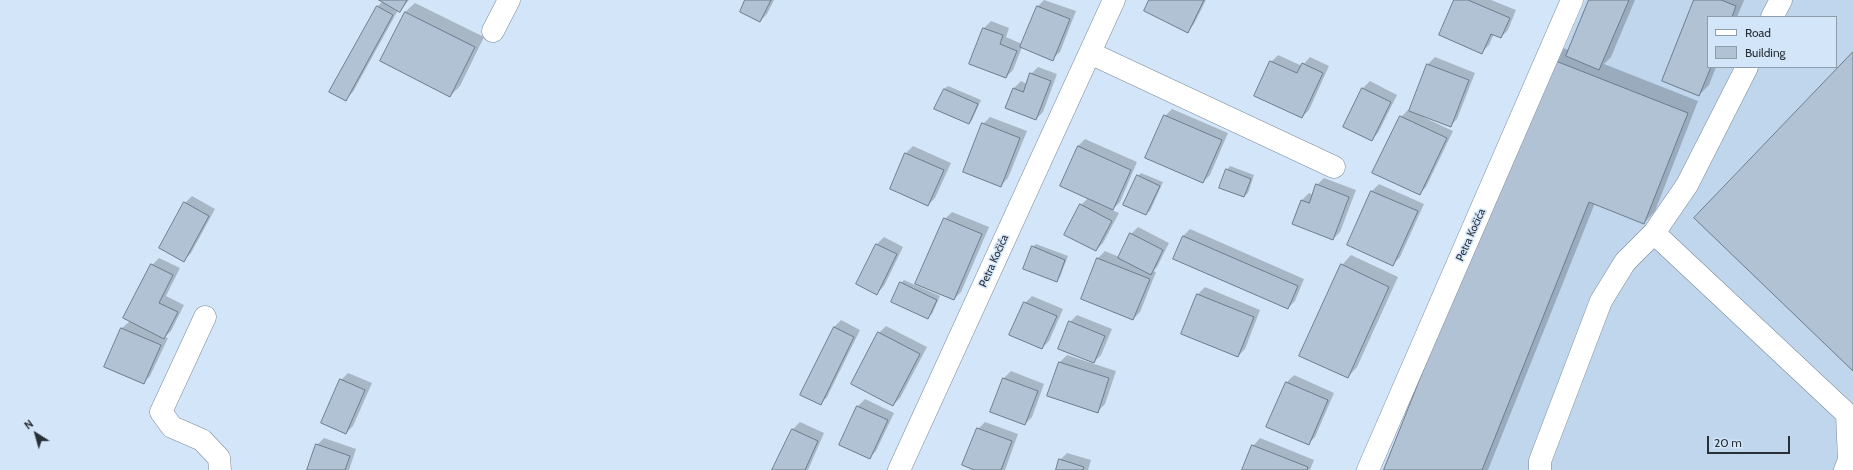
<!DOCTYPE html>
<html>
<head>
<meta charset="utf-8">
<style>
  body { margin:0 }
  #map { position:relative; width:1853px; height:470px; overflow:hidden; background:#d3e5f8; font-family:Cabin,sans-serif }
  canvas { display:block }
  .legend { position:absolute; left:1707px; top:16px; width:130px; height:52px; box-sizing:border-box; background:#d3e5f8; border:1px solid #8f9caa; margin:0; padding:5px 7px; list-style:none; font-size:12px; color:#282f36 }
  .legend li { display:flex; align-items:center; gap:8px; height:20px }
  .legend b { width:20px; border:1px solid #8f9caa }
  .north { position:absolute; left:16px; top:414px; width:40px; height:40px; -webkit-text-stroke:3px #d3e5f8; paint-order:stroke; rotate:323deg; font-size:11px; font-weight:700; line-height:16px; text-align:center; color:#282f36 }
  .north::after { content:''; display:block; margin:auto; width:14px; height:18px; background:#282f36; clip-path:polygon(50% 0,100% 100%,50% 72%,0 100%) }
  .scale { position:absolute; left:1707px; top:436px; width:83px; height:18px; box-sizing:border-box; border:2px solid #282f36; border-top:0; padding-left:5px; font-size:12px; line-height:14px; white-space:nowrap; color:#282f36; -webkit-text-stroke:3px #d3e5f8; paint-order:stroke }
</style>
</head>
<body>
<div id="map">
<canvas width="1853" height="470"></canvas>
<ul class="legend">
<li><b style="height:5px;background:#fff"></b>Road</li>
<li><b style="height:11px;background:#b1c2d4"></b>Building</li>
</ul>
<div class="north">N</div>
<div class="scale">20 m</div>
</div>
<script>
const g = document.querySelector('canvas').getContext('2d');
g.lineJoin = 'round';
function fillPath(path, color) {
  g.fillStyle = color;
  g.fill(path, 'evenodd');
}
function trace(path, color, width, dash) {
  g.strokeStyle = color;
  g.lineWidth = width;
  g.lineCap = dash ? 'butt' : 'round';
  g.setLineDash(dash || []);
  g.stroke(path);
}
function drawText(font, color, halo, rows, align = 'center') {
  g.font = font + ' Cabin,sans-serif';
  g.lineWidth = 3;
  g.setLineDash([]);
  g.textBaseline = 'middle';
  g.strokeStyle = halo;
  g.fillStyle = color;
  for (const [text, x, y, turn = 0] of rows) {
    g.save();
    g.translate(x, y);
    g.rotate((+turn || 0) * Math.PI / 180);
    g.textAlign = isNaN(turn) ? turn : align;
    if (halo) g.strokeText(text, 0, 0);
    g.fillText(text, 0, 0);
    g.restore();
  }
}
fillPath(new Path2D(`
  M1585,0H1853V470H1382ZM1708,17H1836V67H1708Z`), '#c0d6ed');
fillPath(new Path2D(`
  M380,0H409L400,11L398,10L353,92L346,99L378,6L382,2Z
  M746,0H774L767,14L760,21Z
  M1044,0L1076,11L1060,52L1052,59L1022,47L1013,70L1006,77L970,63L984,28L991,21L1009,28L1006,37L1022,44L1038,6Z
  M1150,0H1206L1194,24L1188,31Z
  M1455,0H1491L1516,10L1508,30L1501,37L1494,34L1489,45L1482,52Z
  M1590,0H1635L1611,57L1604,64L1698,101L1655,211L1644,223L1595,203L1488,470H1385L1560,47L1569,50Z
  M1695,0H1744L1737,17H1708V67H1716L1709,85L1699,95Z
  M415,3L484,37L460,86L450,96L381,61L405,12Z
  M1278,55L1302,66L1310,57L1329,66L1309,110L1302,117L1271,62Z
  M1435,57L1475,73L1457,119L1450,126L1424,116L1423,117L1453,131L1426,187L1419,194L1401,117L1408,110L1410,111L1428,64Z
  M1038,67L1057,74L1043,112L1036,119L1014,88L1021,81L1027,84L1031,74Z
  M1370,81L1397,95L1378,133L1371,140L1344,127L1363,88Z
  M948,86L981,100L972,120L969,123L944,89Z
  M1172,109L1228,133L1210,175L1203,182L1165,116Z
  M990,117L1027,131L1008,178L1001,185L983,124Z
  M1085,139L1137,162L1120,202L1112,210L1119,213L1103,243L1096,250L1081,205L1088,198L1078,146Z
  M913,146L951,163L935,198L928,205L891,188L906,153Z
  M1230,166L1254,175L1248,193L1244,196L1227,170Z
  M1141,173L1163,182L1150,211L1146,214L1138,176Z
  M1324,178L1356,190L1340,232L1333,239L1302,200L1309,193L1313,195L1317,185Z
  M1379,184L1424,204L1400,257L1393,264L1348,244L1372,191Z
  M192,196L215,209L191,253L184,260L160,247L185,203Z
  M952,212L989,227L961,292L954,299L945,219Z
  M1138,227L1169,243L1157,267L1153,271L1156,272L1140,312L1133,319L1082,298L1098,258L1105,251L1119,257L1131,234Z
  M1190,229L1304,279L1295,301L1288,308L1183,236Z
  M884,237L903,247L884,286L877,293V244Z
  M1036,244L1068,256L1060,277L1057,281L1033,247Z
  M1351,255L1398,277L1357,367L1348,377L1342,265Z
  M159,258L180,268L166,296L184,305L171,331L165,337L168,338L150,376L143,383L105,366L122,328L130,321L152,265Z
  M904,280L940,296L932,314L928,317L901,283Z
  M1205,287L1260,310L1245,349L1238,356L1198,294Z
  M1032,296L1063,309L1049,341L1042,348L1025,303Z
  M1077,315L1112,329L1101,355L1094,362L1070,322Z
  M841,320L860,330L827,397L820,404L834,327Z
  M886,326L927,347L900,398L893,405L879,333Z
  M1067,355L1116,371L1105,404L1098,411L1048,396L1060,362Z
  M1011,371L1044,384L1032,417L1025,424L991,412L1004,378Z
  M348,373L372,383L353,426L346,433L341,380Z
  M1294,375L1334,393L1315,437L1308,444L1268,426L1287,382Z
  M865,399L894,413L876,451L869,458L840,444L858,406Z
  M800,422L824,433L808,470H773L793,429Z
  M985,422L1018,434L1005,470H977L978,429Z
  M324,438L356,449L349,470H308L317,445Z
  M1260,438L1314,460L1310,470H1243L1253,446Z
  M1067,453L1091,460L1088,470H1057L1060,460Z`), '#0003');
const building = new Path2D(`
  M379,0H407L400,12Z
  M745,0H771L760,22L740,12Z
  M1149,0H1204L1188,33L1144,11Z
  M1454,0H1468L1510,18L1501,38L1491,34L1482,54L1439,35Z
  M1589,0H1629L1599,70L1566,56Z
  M1694,0H1721L1736,6L1732,17H1708V67H1711L1699,96L1662,81Z
  M377,6L393,15L346,101L329,92Z
  M1037,6L1070,19L1053,61L1020,47Z
  M405,12L475,47L450,97L380,61Z
  M983,28L1003,35L1000,44L1017,51L1006,78L969,64Z
  M1853,52V371L1694,218Z
  M1548,58L1688,113L1644,224L1589,202L1482,470H1384Z
  M1270,61L1297,73L1302,63L1323,73L1302,118L1254,96Z
  M1427,64L1469,80L1451,127L1409,111Z
  M1030,73L1051,81L1036,120L1005,108L1013,88L1023,92Z
  M1362,88L1391,102L1372,141L1343,127Z
  M944,89L978,104L969,124L934,109Z
  M1164,115L1222,140L1203,183L1145,158Z
  M1400,116L1447,138L1420,195L1372,173Z
  M982,123L1020,138L1001,187L963,172Z
  M1078,146L1131,170L1113,210L1060,186Z
  M905,153L944,170L928,206L890,189Z
  M1226,169L1251,179L1244,197L1219,188Z
  M1137,175L1160,186L1146,215L1123,205Z
  M1316,184L1349,197L1333,240L1292,224L1301,200L1309,203Z
  M1371,191L1418,211L1393,266L1347,245Z
  M184,202L209,216L184,262L159,248Z
  M1080,204L1112,221L1096,251L1064,235Z
  M944,218L982,234L954,300L915,284Z
  M1130,233L1163,250L1151,275L1118,258Z
  M1183,236L1298,286L1288,309L1173,259Z
  M876,244L897,254L877,295L856,284Z
  M1032,246L1065,260L1057,282L1023,269Z
  M1097,258L1150,279L1133,320L1081,299Z
  M151,264L173,275L159,303L178,312L164,339L123,318Z
  M1341,264L1389,287L1348,378L1299,356Z
  M900,282L937,300L928,319L891,302Z
  M1197,294L1254,317L1238,357L1181,334Z
  M1024,302L1057,316L1042,349L1009,335Z
  M1069,321L1105,336L1094,363L1058,349Z
  M834,327L854,337L821,405L800,395Z
  M121,328L161,345L144,384L104,367Z
  M878,332L920,354L893,406L851,384Z
  M1059,362L1109,378L1098,413L1047,396Z
  M1003,378L1038,391L1025,425L990,412Z
  M340,379L365,390L346,434L321,423Z
  M1286,382L1328,400L1309,445L1266,427Z
  M857,406L888,420L870,459L839,445Z
  M977,428L1012,441L1001,470H974L962,465Z
  M792,429L818,441L805,470H772Z
  M316,444L350,456L345,470H307Z
  M1252,445L1308,467L1307,470H1242Z
  M1059,459L1084,467L1083,470H1056Z`);
fillPath(building, '#b1c2d4');
trace(building, '#6c7c8d', 1);
const minor = new Path2D(`
  M1772,17L1781,0
  M493,31L509,0
  M1090,53L1334,167
  M1654,233L1687,185L1747,67
  M205,317L161,412L172,427L202,440L219,458L220,470
  M899,470L1114,0
  M1368,470L1572,0
  M1540,470V461L1601,301L1625,262L1654,233L1847,414L1849,460L1845,470`);
trace(minor, '#79899a', 23);
trace(minor, '#fff', 22);
drawText('11px', '#282f36', '#d3e5f8', [
  ["Petra Kočića",1471,235,-66],
  ["Petra Kočića",994,261,-66]
]);
</script>
</body>
</html>
